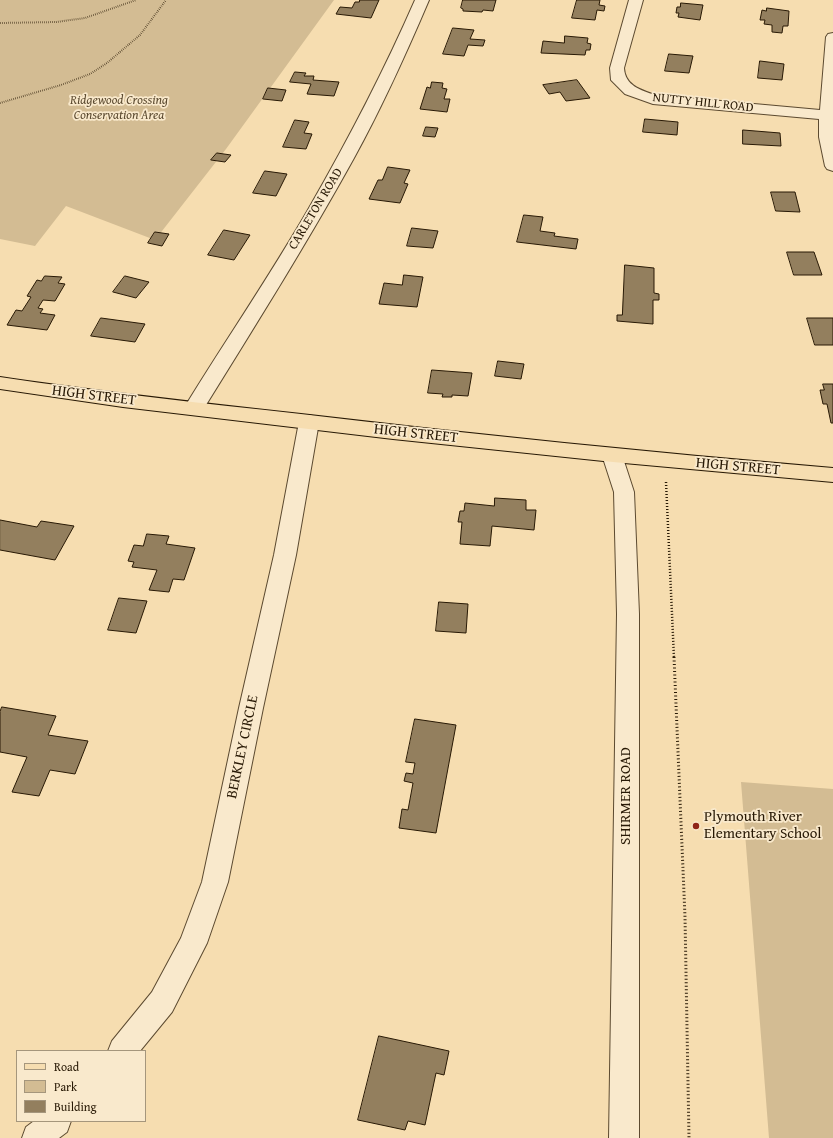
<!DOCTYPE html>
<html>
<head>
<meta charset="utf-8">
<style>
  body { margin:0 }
  #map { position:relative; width:833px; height:1138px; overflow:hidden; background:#f6ddb0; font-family:"Gentium Book Plus",serif }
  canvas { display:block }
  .legend { position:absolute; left:16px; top:1050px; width:130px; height:72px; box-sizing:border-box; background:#f9e9cc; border:1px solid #a5967c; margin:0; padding:5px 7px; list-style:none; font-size:12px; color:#281905 }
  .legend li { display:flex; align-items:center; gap:8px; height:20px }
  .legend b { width:20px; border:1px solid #a5967c }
</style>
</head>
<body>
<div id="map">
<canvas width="833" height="1138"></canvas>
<ul class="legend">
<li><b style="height:5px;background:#f6ddb0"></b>Road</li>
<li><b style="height:11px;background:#d3bc93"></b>Park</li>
<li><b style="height:11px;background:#937f5e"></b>Building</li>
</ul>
</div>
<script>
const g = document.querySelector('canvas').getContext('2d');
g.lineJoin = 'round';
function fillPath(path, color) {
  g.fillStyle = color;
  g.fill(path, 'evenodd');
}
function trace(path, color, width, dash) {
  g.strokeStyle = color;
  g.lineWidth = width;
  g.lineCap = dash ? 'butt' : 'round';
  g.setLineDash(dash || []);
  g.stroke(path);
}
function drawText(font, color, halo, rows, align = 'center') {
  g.font = font + ' "Gentium Book Plus",serif';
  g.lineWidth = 3.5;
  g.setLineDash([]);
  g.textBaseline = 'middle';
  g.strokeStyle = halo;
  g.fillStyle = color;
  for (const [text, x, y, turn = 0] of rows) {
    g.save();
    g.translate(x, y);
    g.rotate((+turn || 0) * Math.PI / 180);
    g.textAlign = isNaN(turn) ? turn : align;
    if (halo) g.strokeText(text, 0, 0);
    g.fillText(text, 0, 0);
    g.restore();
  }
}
fillPath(new Path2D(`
  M0,0H334L226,149L155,240L66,206L35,246L0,239Z
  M741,782L833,789V1138H769Z`), '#d3bc93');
const building = new Path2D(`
  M360,0H379L371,18L336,14L340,7L352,8L355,2H359Z
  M463,0H496L493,11L483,10L482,12L463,11V9L461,8Z
  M577,0H600L599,5L605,6L604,11L597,10L595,20L572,18Z
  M681,3L703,5L700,20L678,17L679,13H676L677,7H680Z
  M767,8L789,11L788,26H783L782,33L772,32V25L764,24L765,20H760L762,10L766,11Z
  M453,28L474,30L470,39L485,40L483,46L468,45L464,56L443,54Z
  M565,36L588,38L587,43L591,44L590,50H586L585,55L541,53L543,41L564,43Z
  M669,54L693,56L689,73L665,71Z
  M760,61L784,64L782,80L758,78Z
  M295,72L306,73L304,76H314L313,80L339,82L334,96L307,94L311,84L290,82Z
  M577,80L590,98L566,101L560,92L549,94L543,85Z
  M432,82L443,83L442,88L447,89L444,99H450L447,112L420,109L427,87L430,88Z
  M268,88L286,90L282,101L263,99Z
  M645,119L678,122L677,135L643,132Z
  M295,120L309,122L304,133L312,134L306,149L283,147Z
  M426,127L438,128L435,137L423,136Z
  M743,130L780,133L781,146L743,144Z
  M217,153L231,155L225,162L211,160Z
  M388,167L410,170L404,183L408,184L400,203L369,199L378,180H382Z
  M265,171L287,174L276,196L253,193Z
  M771,192H795L800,212L776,211Z
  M524,215L543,217L540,231L555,233L554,236L578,239L576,249L517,242Z
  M412,228L438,231L433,248L407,246Z
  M224,230L250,235L234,260L208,255Z
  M155,232L169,234L162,246L148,243Z
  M787,252H814L822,275H794Z
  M625,265L654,268V293L659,294V300H653V324L617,321V315H622Z
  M404,275L423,277L417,307L379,304L384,283L402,285Z
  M45,276L62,277L58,283L65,284L55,301L43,300L38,308L43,309L40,313L55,315L47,330L7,325L16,310L22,311L31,297L27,296L37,280L41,281Z
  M125,276L149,282L136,298L113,292Z
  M101,318L145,324L135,342L91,336Z
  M807,318H833V345H815Z
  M498,361L524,364L521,379L495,376Z
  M432,370L472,373L468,396L452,395V397H442L443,394L428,393Z
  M823,384H833V423H831L827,404H823L820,390H824Z
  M495,498L526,500V510H536L534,530L492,526L490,546L460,544L462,522H458L460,511H464L465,503L494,506Z
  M0,520L37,527L41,521L74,526L55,560L0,550Z
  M147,534L169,536L166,544L195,548L184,580L173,579L169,592L149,590L157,570L132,567L134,562L128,561L134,545L143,546Z
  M119,598L147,601L136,633L108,630Z
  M439,602L468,604L466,633L436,631Z
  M2,707L56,716L48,735L88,741L75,774L50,770L39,796L12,792L27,757L0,752V712Z
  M415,719L456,725L436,833L399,828L402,809L408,810L413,783L404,781L406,773L413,774L415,763L406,762Z
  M379,1036L449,1051L444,1075L436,1073L425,1125L408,1121L405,1130L358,1120Z`);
fillPath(building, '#937f5e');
trace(building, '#281905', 1);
const minor = new Path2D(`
  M415,0H429C406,54 382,107 354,158C306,245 253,329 201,413L194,415L187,413L184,408C225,341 270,276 309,208C348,140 384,71 415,0Z
  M629,0H643L624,68C625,86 641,90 655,95L820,110L826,37L828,34L833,33V171L827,169L825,166L819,137V119L653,104L625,94L611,80L610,68Z
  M309,415L316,417L319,422L296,555L263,708L228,882L207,943L172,1012L140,1051H108L112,1041L152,992L181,938L202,882L239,708L274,555L299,422L302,417Z
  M612,448L619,450L622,455L634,492L639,614V1138H609L617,614L614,492L602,455L605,450Z
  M34,1121H71L67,1132L59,1138H22L26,1127Z`);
const major = new Path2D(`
  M0,377C100,392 200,403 301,414C478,435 655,453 833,468V482L613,462L393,439L123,407L0,389Z`);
trace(minor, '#5c4a30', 2);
trace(major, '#281905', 2);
trace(new Path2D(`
  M0,23L56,22L85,18L136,0
  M0,103L61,85L90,74L107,63L140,35L166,0`), '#281905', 2, [0.5, 1.5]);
trace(new Path2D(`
  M666,482L674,658`), '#281905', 2.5, [1, 2]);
trace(new Path2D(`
  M674,657L685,917L689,1138`), '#281905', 3, [1, 2.5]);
fillPath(minor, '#f9e9cc');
fillPath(major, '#f6ddb0');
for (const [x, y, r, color] of [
  [696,826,4,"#8f2418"]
]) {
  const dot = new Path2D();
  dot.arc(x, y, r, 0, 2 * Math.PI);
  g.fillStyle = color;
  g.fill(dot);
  trace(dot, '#f9e9cc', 1.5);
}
drawText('italic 13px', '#5b4a30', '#f9e9cc', [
  ["Ridgewood Crossing",119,101],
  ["Conservation Area",119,116]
]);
drawText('13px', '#281905', '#f9e9cc', [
  ["NUTTY HILL ROAD",703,103,6],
  ["CARLETON ROAD",316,209,-59]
]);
drawText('15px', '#281905', '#f9e9cc', [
  ["HIGH STREET",94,396,7],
  ["HIGH STREET",416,434,6],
  ["HIGH STREET",738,467,5],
  ["BERKLEY CIRCLE",243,747,-78],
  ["SHIRMER ROAD",626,796,-90]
]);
drawText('15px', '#281905', '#f9e9cc', [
  ["Plymouth River",704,817],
  ["Elementary School",704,834]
], 'left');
</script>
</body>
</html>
